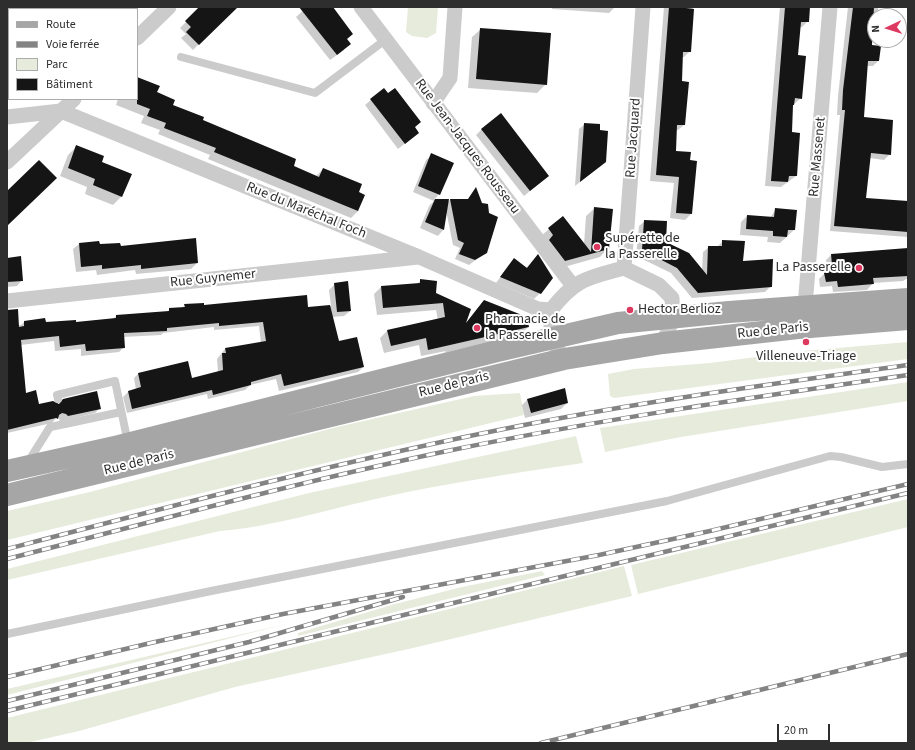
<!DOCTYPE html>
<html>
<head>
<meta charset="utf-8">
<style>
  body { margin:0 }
  #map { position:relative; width:915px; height:750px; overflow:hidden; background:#fff; font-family:"Source Sans 3",sans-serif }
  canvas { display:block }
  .frame { position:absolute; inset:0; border:8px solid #2e2e2e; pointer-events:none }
  .legend { position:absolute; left:8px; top:8px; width:130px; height:92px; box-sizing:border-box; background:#fff; border:1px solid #ababab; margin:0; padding:5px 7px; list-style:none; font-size:12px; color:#2e2e2e }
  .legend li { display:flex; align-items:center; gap:8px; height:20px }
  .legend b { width:20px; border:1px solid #ababab }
  .north { position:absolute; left:867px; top:8px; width:40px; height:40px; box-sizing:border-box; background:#fff; border:1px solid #ababab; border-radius:50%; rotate:266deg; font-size:11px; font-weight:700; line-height:16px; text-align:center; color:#2e2e2e }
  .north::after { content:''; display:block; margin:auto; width:14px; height:18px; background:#dd385f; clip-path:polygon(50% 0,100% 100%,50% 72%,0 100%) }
  .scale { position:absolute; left:777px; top:724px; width:53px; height:18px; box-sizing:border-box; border:2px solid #2e2e2e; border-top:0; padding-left:5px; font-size:12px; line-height:14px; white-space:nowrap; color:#2e2e2e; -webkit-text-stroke:3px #fff; paint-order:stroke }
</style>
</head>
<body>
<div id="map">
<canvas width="915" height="750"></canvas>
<div class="frame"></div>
<ul class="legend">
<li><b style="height:5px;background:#a6a6a6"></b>Route</li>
<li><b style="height:5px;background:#838383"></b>Voie ferrée</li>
<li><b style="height:11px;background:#e6ebdc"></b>Parc</li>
<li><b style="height:11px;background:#151515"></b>Bâtiment</li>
</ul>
<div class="north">N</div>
<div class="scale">20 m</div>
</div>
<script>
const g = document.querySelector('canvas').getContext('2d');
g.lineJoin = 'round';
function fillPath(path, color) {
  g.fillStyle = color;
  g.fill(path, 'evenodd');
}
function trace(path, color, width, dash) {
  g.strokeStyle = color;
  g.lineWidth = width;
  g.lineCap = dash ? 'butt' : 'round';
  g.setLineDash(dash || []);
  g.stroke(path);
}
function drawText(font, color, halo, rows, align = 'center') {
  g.font = font + ' "Source Sans 3",sans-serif';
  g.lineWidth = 4;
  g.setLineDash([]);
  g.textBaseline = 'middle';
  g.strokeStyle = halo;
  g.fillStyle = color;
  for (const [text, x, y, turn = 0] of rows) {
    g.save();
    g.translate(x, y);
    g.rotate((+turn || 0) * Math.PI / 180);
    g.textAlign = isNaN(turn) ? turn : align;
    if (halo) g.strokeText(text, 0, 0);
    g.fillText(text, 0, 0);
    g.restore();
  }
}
fillPath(new Path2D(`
  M408,7H438L436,33L427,38L412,36L406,32Z
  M908,342V359L614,398L610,396L608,374L634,369L710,363L802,351Z
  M908,382V401L681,437L605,452L600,428Z
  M520,393L524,415L7,540V511L90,492L337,427L474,396Z
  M576,436L583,463C515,473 447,483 380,498C325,510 276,526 220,531L7,580V569L309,493Z
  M908,499V527L638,594L631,565Z
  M624,566L632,596L413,648L235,687L79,731L26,743H7V718Z
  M542,571L545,575L298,636V633L395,604L462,587Z
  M290,623L15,693L7,695V689Z`), '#e6ebdc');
fillPath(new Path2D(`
  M45,7H118L116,9H47Z
  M201,7H236L193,50L181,38L186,34L180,28Z
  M307,7H331L346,40L344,50L330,60L296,17Z
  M552,7H615L609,13L552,9Z
  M664,7H693L690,51L684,57H682L681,82L684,125L678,130H676L675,152L691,214L685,220L670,218L674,183L650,181Z
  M780,7H809L808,21L802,27H800L797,56L801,98L792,106L791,133L796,176L781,187L765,186Z
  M848,7H878V11L872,16L871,46L878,61L873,66H866L863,118L890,154L884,160L870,158L864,199L908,202V237L830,231L840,115H837L838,96Z
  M481,29L546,84L537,93L468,88L472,37Z
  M7,48L9,67V94L7,96Z
  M137,78L172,105L293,166L316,176L323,169L357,193L358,211L351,218L208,159L210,155L158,134L160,130L141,123L144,116L116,105L118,99H137Z
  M384,89L418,133L398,149L365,105Z
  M585,124L599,131L605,162L575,186L579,129Z
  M482,129L548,176L524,196L476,135Z
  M77,146L101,162L121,197L113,205L85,194L87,187L60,176L68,155Z
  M432,155L439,194L434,200H447V203L450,200H467L476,189L486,252L469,265L455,259L460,248L453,245L446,210L443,230L438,236L420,228L429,206L434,201L413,192L426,160Z
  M595,208L608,248L600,257L557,269L540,237L549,229L584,244L586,216Z
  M776,209L794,230L780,243L767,242L768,237L740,235L741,222L747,216L770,218Z
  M645,221L665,242L702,271L703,252L709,247H717L723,241L742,262L771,286L765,292L692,298L671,273L636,256L639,226Z
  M79,244L120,247L197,263L191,269L136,274L135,270L97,275L96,270L76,272L73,249Z
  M908,249V278L903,281L873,283L867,290L833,292L832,286L820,287L819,279L827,271L826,260L831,255Z
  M537,256L540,293L534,299L496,283L509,265L526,268Z
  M7,259L22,280L17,286L7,287Z
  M421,280L466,323L484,301L528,327L521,334L444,353L446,351L421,356L419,345L384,353L380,338L387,331L438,320L436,310L377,315L374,294L381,287L417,284Z
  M335,284L350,311L344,316L332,317L338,342L363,367L358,372L279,391L276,379L250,385L245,390L208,399L207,394L127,413L123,397L128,392L136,390L134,378L139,373L191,379L218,372L217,359L225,349L261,343L259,326L214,330V327L163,333L161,335L123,337L124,347L119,352L81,356V349L55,351L54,341L20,345L25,394L38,405L100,408L95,413L63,421L57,417L52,423L7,433V326L21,325L24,322L75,324L112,320L116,316L167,312L170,309L182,308L185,305L307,308L331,306L329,290Z
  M528,399L567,403L561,409L525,418L522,405Z`), '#0003');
fillPath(new Path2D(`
  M199,7H238L199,45L186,32L191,27L185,21Z
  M299,7H333L353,34L347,39L351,44L337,55Z
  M669,7H686V8L694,9L691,52H683L682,81L689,82L685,125H677L676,151L691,152L690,160L697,161L692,214L676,213L679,177L656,175Z
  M785,7H810L809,22H801L798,55L806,56L802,99L795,98L794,105H793L792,132L800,133L797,176H789L788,182L771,181Z
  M853,7H874L872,45L881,46L879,61H868L864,117L893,120L891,155L871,153L866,198L908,201V232L834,226L845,110H842L843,90Z
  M480,28L551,33L547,85L476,79Z
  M137,77L160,86L157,92L175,100L173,105L204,117L203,120L296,159L294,166L319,177L323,168L362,184L359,192L365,195L358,211L214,152L216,148L164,128L166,123L147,116L150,109L137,104Z
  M384,88L388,93L395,88L421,122L415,127L419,133L405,144L370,99Z
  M501,113L549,176L530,191L481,129Z
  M584,123L600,124V130L608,131L606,162L580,182Z
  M76,145L104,156L102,162L132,174L122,197L93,185L95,179L68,168Z
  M431,153L454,163L440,195L418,186Z
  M39,160L57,178L7,226V191Z
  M476,187L482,203L488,204L489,213L498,217L487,253L475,260L459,254L464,243L458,240L450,199H468Z
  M435,199H449L444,230L425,222Z
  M594,207L613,209L609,249L565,261L549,240L553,235L548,228L563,216L591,252Z
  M775,208L797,210L795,230H788L787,237L773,236V231L746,229L747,215L774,217Z
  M644,220L667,221L666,242L689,253L707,275L708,246H722V240L745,241L743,261L773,259L772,287L698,293L677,268L642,250Z
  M196,238L198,263L141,269V265L102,269V265L81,267L79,243L99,241L100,244L120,243L121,246Z
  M908,248V276L873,278L874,284L838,287L837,281L826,282L824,273L832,265L831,254Z
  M538,254L553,278L541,294L500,277L514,258L527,268Z
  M21,256L23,281L7,282V258Z
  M420,279L437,281L436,293L471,309L466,323L484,300L527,317L529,327L428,350L426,338L391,346L387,330L445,317L443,303L383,308L381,286L420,283Z
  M348,281L351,311L337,312L334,283Z
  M307,295L308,307L330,305L339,341L357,337L364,367L284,386L281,374L251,382V385L213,395L212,390L132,409L128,391L141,387L138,373L188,361L192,378L223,370L222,353H226L225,348L266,341L263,322L219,326V323L167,328V331L124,333L125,348L86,351L85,344L60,347L59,336L21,340L26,393L36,390L39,404L53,401L59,404L63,399L97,391L101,409L68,416L66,414L62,413L59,415L58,419L56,418L7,430V310L18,309L19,327L24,326V321L45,318L46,322L76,320V322L116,318V315L169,311V308L185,307L184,304L204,303V305Z
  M565,388L568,403L531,413L527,399Z`), '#151515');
trace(new Path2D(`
  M181,57L315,93L385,40
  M58,399L57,395L115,381L128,443
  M65,424L121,412
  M28,462L50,427L65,424L63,418
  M7,634L211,591L667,501L830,456L841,457L882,467L908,464`), '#cbcbcb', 8);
trace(new Path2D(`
  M361,7L573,286
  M137,38L169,7
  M433,103L450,78L455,7
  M7,117L61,111L419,257L538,309L551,310
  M7,162L74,99
  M624,268L643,7
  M7,301L418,257
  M805,306L830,7
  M564,359L551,339V310C576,278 588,278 624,268L659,285L672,298L673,318L663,343`), '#cbcbcb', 15);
trace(new Path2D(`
  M7,471L119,446L497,351L618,323L729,312L908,299
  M7,495L564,359L663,343L798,328L908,319`), '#a6a6a6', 22);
const rail = new Path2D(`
  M7,549C179,504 350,459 524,425C651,400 780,383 908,365
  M7,559C155,521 302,481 452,450C603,419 755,397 908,375
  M7,677L155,642L283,614L599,555L710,531L908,484
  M7,701L249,642L403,597
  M7,711L908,493
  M541,743L908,654`);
trace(rail, '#838383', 4.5);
trace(rail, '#fff', 3, [9]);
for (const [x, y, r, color] of [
  [597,247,4,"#dd385f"],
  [859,268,4,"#dd385f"],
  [630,310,4,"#dd385f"],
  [477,328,4,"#dd385f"],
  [806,342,4,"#dd385f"]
]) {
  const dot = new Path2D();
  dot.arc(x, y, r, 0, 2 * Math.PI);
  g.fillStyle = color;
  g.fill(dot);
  trace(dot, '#fff', 1.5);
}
drawText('14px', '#2e2e2e', '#fff', [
  ["Rue Jacquard",634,138,-86],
  ["Rue Jean-Jacques Rousseau",467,147,53],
  ["Rue Massenet",818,157,-85],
  ["Rue du Maréchal Foch",306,211,22],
  ["Rue Guynemer",213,279,-6],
  ["Rue de Paris",773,331,-6],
  ["Rue de Paris",454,385,-14],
  ["Rue de Paris",139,463,-14]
]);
drawText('14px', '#2e2e2e', '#fff', [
  ["Supérette de",605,239],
  ["la Passerelle",605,255],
  ["La Passerelle",851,268,"right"],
  ["Hector Berlioz",638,310],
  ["Pharmacie de",485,320],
  ["la Passerelle",485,336],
  ["Villeneuve-Triage",806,357,"center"]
], 'left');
</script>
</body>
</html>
